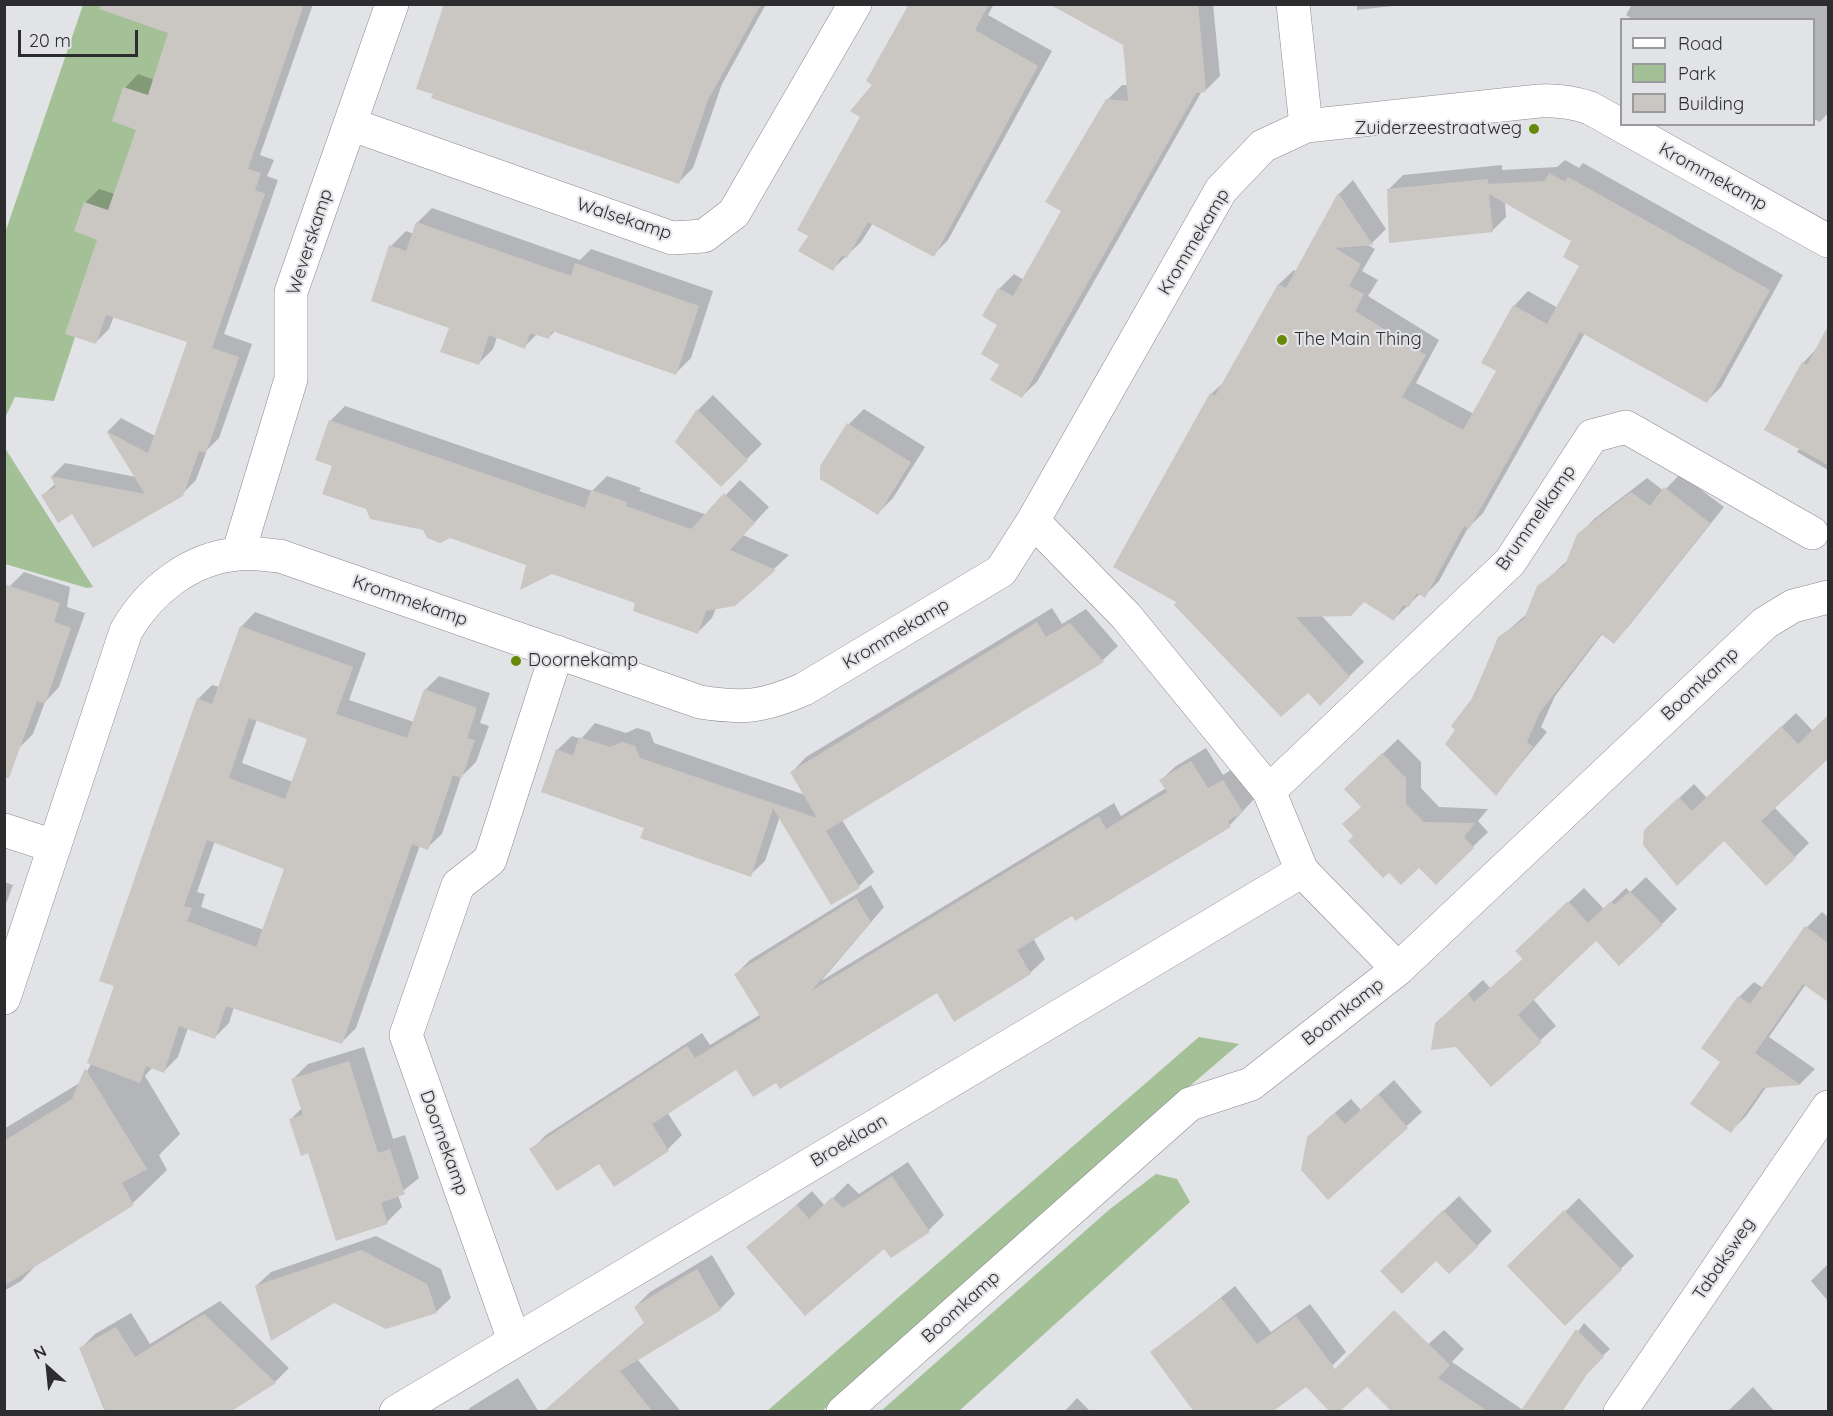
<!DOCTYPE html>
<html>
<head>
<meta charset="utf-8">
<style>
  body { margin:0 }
  #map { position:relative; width:1833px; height:1416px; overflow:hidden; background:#e2e3e7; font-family:Quicksand,sans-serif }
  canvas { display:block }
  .frame { position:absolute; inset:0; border:6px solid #2d2d2f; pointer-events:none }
  .legend { position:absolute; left:1620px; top:18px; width:195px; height:108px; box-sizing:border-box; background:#e2e3e7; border:2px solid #9a9a9d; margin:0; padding:8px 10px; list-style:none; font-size:18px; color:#2d2d2f }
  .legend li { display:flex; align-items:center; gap:12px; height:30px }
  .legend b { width:30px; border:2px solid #9a9a9d }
  .north { position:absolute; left:18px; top:1338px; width:60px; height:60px; -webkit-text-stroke:4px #e2e3e7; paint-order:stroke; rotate:333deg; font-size:16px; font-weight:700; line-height:24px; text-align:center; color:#2d2d2f }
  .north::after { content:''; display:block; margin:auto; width:21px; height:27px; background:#2d2d2f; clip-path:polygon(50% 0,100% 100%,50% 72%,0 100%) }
  .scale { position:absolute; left:18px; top:30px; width:120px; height:27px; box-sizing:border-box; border:3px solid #2d2d2f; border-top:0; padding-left:8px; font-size:18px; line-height:21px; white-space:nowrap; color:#2d2d2f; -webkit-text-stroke:4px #e2e3e7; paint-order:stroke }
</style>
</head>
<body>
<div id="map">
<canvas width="1833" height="1416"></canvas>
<div class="frame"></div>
<ul class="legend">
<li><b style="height:8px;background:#fff"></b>Road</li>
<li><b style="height:16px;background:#a4c097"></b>Park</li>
<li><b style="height:16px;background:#cac7c3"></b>Building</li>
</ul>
<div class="north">N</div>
<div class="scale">20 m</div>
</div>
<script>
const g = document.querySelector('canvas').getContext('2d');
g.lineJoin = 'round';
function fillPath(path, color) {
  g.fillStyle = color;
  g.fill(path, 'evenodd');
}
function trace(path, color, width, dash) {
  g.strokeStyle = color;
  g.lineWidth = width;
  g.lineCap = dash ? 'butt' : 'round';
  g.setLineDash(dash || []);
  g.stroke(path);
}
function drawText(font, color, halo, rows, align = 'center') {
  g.font = font + ' Quicksand,sans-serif';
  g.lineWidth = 4.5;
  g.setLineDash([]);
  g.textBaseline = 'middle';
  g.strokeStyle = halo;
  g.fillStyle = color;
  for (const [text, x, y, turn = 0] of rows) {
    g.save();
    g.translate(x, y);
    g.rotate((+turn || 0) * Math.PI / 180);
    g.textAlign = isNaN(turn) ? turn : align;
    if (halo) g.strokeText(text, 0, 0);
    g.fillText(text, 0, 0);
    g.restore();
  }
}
fillPath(new Path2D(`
  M83,5H184L54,401L15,397L5,418V233Z
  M5,448L93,587L87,588L5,564Z
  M1199,1037L1239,1044L1094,1168L822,1411L766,1412Z
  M1156,1174L1177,1179L1190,1202L959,1411H881L1110,1209Z`), '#a4c097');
fillPath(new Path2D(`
  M154,4H313L260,155L274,160L267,176L278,180L224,334L252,344L219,438L207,450L196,480L182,494L73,512L43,495L56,483L52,476L65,463L136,477L108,431L121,418L155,436L188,341L114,316L109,329L95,343L99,239L85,203L99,189L115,194L138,129L125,88L138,74L155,80L170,32Z
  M449,4H766L722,84L693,168L679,182Z
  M911,4H994L988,15L1052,51L948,240L933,255L873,223L861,242L833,269L810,235Z
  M1057,4H1213L1220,76L1206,90L1202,91L1037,382L1022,396L1001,364L999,324L984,316L999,289L1014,274L1024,280L1063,210L1107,100L1122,85H1128L1124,44Z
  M1357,4H1410L1357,10Z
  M1632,4H1828V113L1820,122L1814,119V20H1634L1626,15Z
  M1565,160L1579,168L1583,163L1783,275L1721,387L1706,402L1585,333L1483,513L1468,528L1439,581L1424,596L1420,594L1394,619L1364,601L1321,615L1364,662L1320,704L1211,394L1226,380L1279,284L1294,270L1297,272L1339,194L1353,180L1386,229L1372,243L1366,244L1375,249L1362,271L1378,280L1368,296L1439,340L1416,383L1474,414L1498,370L1514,306L1528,291L1558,308L1581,265L1573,241L1505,202L1506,217L1492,231L1388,190L1403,175L1502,165V170L1557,167Z
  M432,208L580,260L591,249L713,291L691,358L676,373L555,331L548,338L537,334L524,347L497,337L493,349L478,364L391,246L406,231L414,234L417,223Z
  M1828,331V470L1797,452L1800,448L1803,363L1818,347Z
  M713,395L762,444L721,485L698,410Z
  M345,406L592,491L607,476L641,488L639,491L707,515L740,480L769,507L743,535L789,555L735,605L716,608L712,618L698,632L637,602L368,508L334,465L330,421Z
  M864,409L925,447L893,498L878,513L849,424Z
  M1680,474L1724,507L1628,627L1614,642L1603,633L1555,696L1541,727L1547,732L1496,794L1458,730L1499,638L1528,613L1539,587L1568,560L1579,535L1594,519L1647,478L1664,491Z
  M24,572L70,587L67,607L85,613L59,687L45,702L33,734L19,748L10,586Z
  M1052,608L1062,624L1086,609L1118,646L1103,660L842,820L874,872L859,886L780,816L765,861L750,875L646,827L557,750L572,736L581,739L595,723L626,733L637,728L650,732L654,743L805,795L792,772L806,757Z
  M255,612L366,653L349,700L414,722L425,690L439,676L490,693L480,723L489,726L476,762L461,777L442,834L427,848L420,845L356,1028L342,1042L234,1007L229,1023L214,1038L188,1028L178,1057L164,1071L153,1067L145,1076L180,1134L159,1155L167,1170L133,1203L40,1261L21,1281L4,1291V1129L81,1082L91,1064L198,699L212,685L219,687L241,627ZM257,719L309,739L293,782L242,763ZM215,841L286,868L264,930L201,907L205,894L197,892Z
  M1796,713L1813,731L1828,716V757L1774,807L1809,843L1795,857L1724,839L1660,816L1694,784L1707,798Z
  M1398,739L1421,762V788L1439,807L1488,809L1478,821L1488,832L1436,883L1419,866L1355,836L1362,806L1346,789Z
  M1206,748L1223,775L1237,766L1256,797L1230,825L1033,938L1045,959L1030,973L937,991L777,1081L737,1067L667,1112L682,1135L668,1149L614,1185L599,1162L531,1150L546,1135L702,1033L710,1045L761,1014L736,974L750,960L871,885L884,907L821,981L1114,803L1121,816L1166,788L1161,780L1176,766Z
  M1646,877L1677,909L1662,924L1596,939L1533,999L1556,1026L1491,1085L1452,1008L1483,980L1490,988L1524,958L1532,936L1584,888L1604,909L1626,888L1630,892Z
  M4,882L13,885L4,909Z
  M1822,912L1828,917V1000L1806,984L1769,1037L1815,1069L1800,1084L1767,1086L1746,1116L1731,1131L1722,1062L1739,997L1754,982L1763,988L1807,927Z
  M364,1047L393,1139L405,1135L419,1178L398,1195L402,1207L387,1222L309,1151L291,1119L302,1108L293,1079L308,1064Z
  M1394,1080L1422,1112L1328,1198L1324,1122L1351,1099L1361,1110Z
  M908,1162L944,1215L929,1230L884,1246L748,1248L812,1191L825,1206L848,1183L859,1194Z
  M1459,1196L1492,1231L1477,1246L1449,1272L1436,1259L1382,1271Z
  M1579,1198L1634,1256L1565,1323L1509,1266Z
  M376,1236L441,1269L451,1298L436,1312L334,1301L256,1286L271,1272Z
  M712,1255L735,1294L720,1309L637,1359L679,1409L676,1412H543L645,1322L635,1307L650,1292Z
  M1828,1264V1301L1811,1281Z
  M1235,1286L1271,1332L1310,1304L1346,1352L1332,1366L1152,1353Z
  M220,1301L289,1368L275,1382L227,1412H105L80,1349L95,1334L131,1313L150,1344Z
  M1584,1323L1610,1349L1594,1364L1560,1412L1534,1394Z
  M1444,1330L1464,1349L1452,1362L1526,1412H1413L1395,1374Z
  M518,1378L539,1412H466L471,1407Z
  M1753,1387L1775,1412H1727Z
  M1077,1398L1091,1412H1064Z`), '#0003');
fillPath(new Path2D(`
  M100,4H304L248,169L261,173L255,190L265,194L212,348L239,357L206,453L199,451L183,496L93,548L72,514L58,523L41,495L56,487L50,476L145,494L106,431L148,453L187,342L106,315L96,344L65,334L97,240L74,231L84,202L108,210L136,130L112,121L123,87L148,95L168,33L99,9Z
  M444,4H761L708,100L679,184L431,98L433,94L416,89Z
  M909,4H989L975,30L1038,66L934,257L868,222L847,258L842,255L833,271L798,251L808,236L797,230L860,117L850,111L872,85L866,81Z
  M1049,4H1198L1206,92L1196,93L1022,398L990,380L999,365L981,354L997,325L982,316L998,288L1013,296L1061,211L1045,202L1106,99L1128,101L1123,45Z
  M1549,173L1565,182L1568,177L1770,290L1707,403L1580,332L1469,529L1464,526L1425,598L1417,593L1409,607L1403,605L1394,621L1364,602L1351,616L1296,617L1350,677L1320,706L1308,693L1281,717L1174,605L1176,602L1113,567L1210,393L1215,396L1278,284L1286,288L1338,193L1373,245L1335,248L1361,264L1349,286L1364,294L1355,311L1426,355L1402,397L1463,430L1496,371L1481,363L1513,305L1547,324L1579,266L1563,257L1571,241L1489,194L1493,232L1389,243L1387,189L1488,179V184L1545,181Z
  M416,222L571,276L575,263L699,306L676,375L552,331L549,339L530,333L525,349L489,335L479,365L440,352L449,328L371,301L389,245L406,251Z
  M1828,326V465L1764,430L1802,362L1807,365Z
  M697,409L748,460L721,487L675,442Z
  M329,420L585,508L591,490L627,502L626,506L691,529L724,493L755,523L730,550L776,570L735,606L706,611L698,634L633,611L635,603L552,574L520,590L526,565L450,538L440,543L427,538L423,530L370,519L366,509L322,494L332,466L315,460Z
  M847,423L911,462L878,515L820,479V466Z
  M1664,487L1710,523L1614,644L1601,634L1540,712L1527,742L1533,747L1496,796L1445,744L1455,730L1451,726L1473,697L1498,637L1524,619L1537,586L1565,565L1577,534L1631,492L1650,506Z
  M4,584L60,603L54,622L71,628L45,704L37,701L9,778H4Z
  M1037,622L1046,637L1070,623L1104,662L826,831L860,888L831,905L773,808L751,877L640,838L644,828L541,792L556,749L573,756L579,737L610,747L622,742L635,746L640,758L817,818L790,772Z
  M240,626L353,667L336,714L407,738L424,689L477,708L467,738L475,740L462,778L453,775L428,850L412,844L342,1044L226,1006L215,1039L179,1026L164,1073L146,1066L140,1083L87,1063L114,986L99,981L197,698L212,704ZM249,718L307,739L285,799L229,778ZM207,840L284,869L256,947L187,921L192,908L184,906Z
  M1828,715V759L1761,821L1796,858L1766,886L1724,841L1677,886L1643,845L1644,830L1679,797L1692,811L1781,726L1798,744Z
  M1382,753L1406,778V804L1424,822L1475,823L1464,837L1474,848L1436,885L1419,868L1401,885L1389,873L1383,878L1348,841L1353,836L1342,824L1361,807L1344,789Z
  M1191,761L1208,788L1223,780L1243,812L1228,821L1231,827L1075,921L1072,916L1017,950L1031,974L954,1022L937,993L780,1089L776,1083L753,1097L736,1070L652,1124L669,1151L614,1187L599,1164L557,1191L529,1149L687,1046L695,1058L761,1018L734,974L856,898L871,922L811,991L1099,816L1106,829L1167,792L1159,780Z
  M1630,891L1663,925L1619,966L1596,941L1518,1015L1542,1042L1491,1087L1456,1047L1431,1050L1435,1023L1468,994L1474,1002L1523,959L1515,951L1568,901L1588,923L1611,901L1614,905Z
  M1805,926L1828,943V1002L1803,984L1755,1053L1801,1085L1763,1088L1731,1133L1690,1104L1720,1062L1701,1048L1738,996L1750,1004Z
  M349,1061L378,1153L390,1149L405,1194L381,1203L388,1224L336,1241L308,1153L301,1156L289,1119L303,1115L291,1079Z
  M85,1068L147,1169L122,1183L134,1205L4,1286V1141L72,1099Z
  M1378,1094L1408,1128L1328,1200L1301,1170L1307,1137L1335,1113L1345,1124Z
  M892,1176L930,1232L891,1258L884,1249L805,1316L746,1247L797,1205L809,1219L832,1197L843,1208Z
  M1443,1210L1478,1247L1449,1274L1436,1261L1402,1294L1380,1271Z
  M1564,1210L1622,1270L1565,1326L1507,1266Z
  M361,1250L427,1284L437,1313L386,1329L334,1303L271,1341L255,1286Z
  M697,1269L721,1310L620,1371L653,1412H543L644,1323L634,1307Z
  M1221,1298L1257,1344L1296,1316L1335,1369L1394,1310L1450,1365L1438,1378L1489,1412H1392L1367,1387L1339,1412H1330L1306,1387L1272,1412H1194L1150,1352Z
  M204,1314L276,1383L230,1412H106L79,1348L116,1327L135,1357Z
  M1576,1329L1604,1357L1587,1374L1562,1412H1520Z`), '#cac7c3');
const minor = new Path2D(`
  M1293,4L1306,126
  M350,124L672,238L704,236L734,213L855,4
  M1033,521L1126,616L1269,791L1302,871L1398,969
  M238,554L291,379V292L392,4
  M1269,791L1510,562L1592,436L1626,427L1812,533
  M4,830L53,846
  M4,998L126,631C149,591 190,558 238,554C251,552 266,555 280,556L700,702C744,709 763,707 804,689L1001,571L1033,521L1221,190L1263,146L1306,126L1539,101C1557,100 1572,102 1590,108L1828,241
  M514,1340L406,1035L458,885L490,860L557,652
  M396,1412L1302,871
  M843,1412L1190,1104L1251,1084L1398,969L1765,623L1793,606L1828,597
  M1620,1412L1828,1107`);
trace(minor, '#8a8a8f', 34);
trace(minor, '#fff', 33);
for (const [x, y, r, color] of [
  [1534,129,6,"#66890b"],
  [1282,340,6,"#66890b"],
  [516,661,6,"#66890b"]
]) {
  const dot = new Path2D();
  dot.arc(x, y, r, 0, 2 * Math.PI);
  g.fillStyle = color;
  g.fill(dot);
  trace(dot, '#e2e3e7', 2);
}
drawText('18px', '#2d2d2f', '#e2e3e7', [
  ["Zuiderzeestraatweg",1522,129,"right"],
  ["The Main Thing",1294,340],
  ["Doornekamp",528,661]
], 'left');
drawText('18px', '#2d2d2f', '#e2e3e7', [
  ["Krommekamp",1713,177,29],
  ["Walsekamp",624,219,18],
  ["Weverskamp",310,242,-72],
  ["Krommekamp",1194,242,-59],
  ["Brummelkamp",1536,518,-55],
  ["Krommekamp",410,601,19],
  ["Krommekamp",896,634,-31],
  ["Boomkamp",1700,684,-43],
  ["Boomkamp",1343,1012,-38],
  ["Broeklaan",849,1141,-31],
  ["Doornekamp",444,1143,70],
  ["Tabaksweg",1724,1259,-56],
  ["Boomkamp",961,1307,-42]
]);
</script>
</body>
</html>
